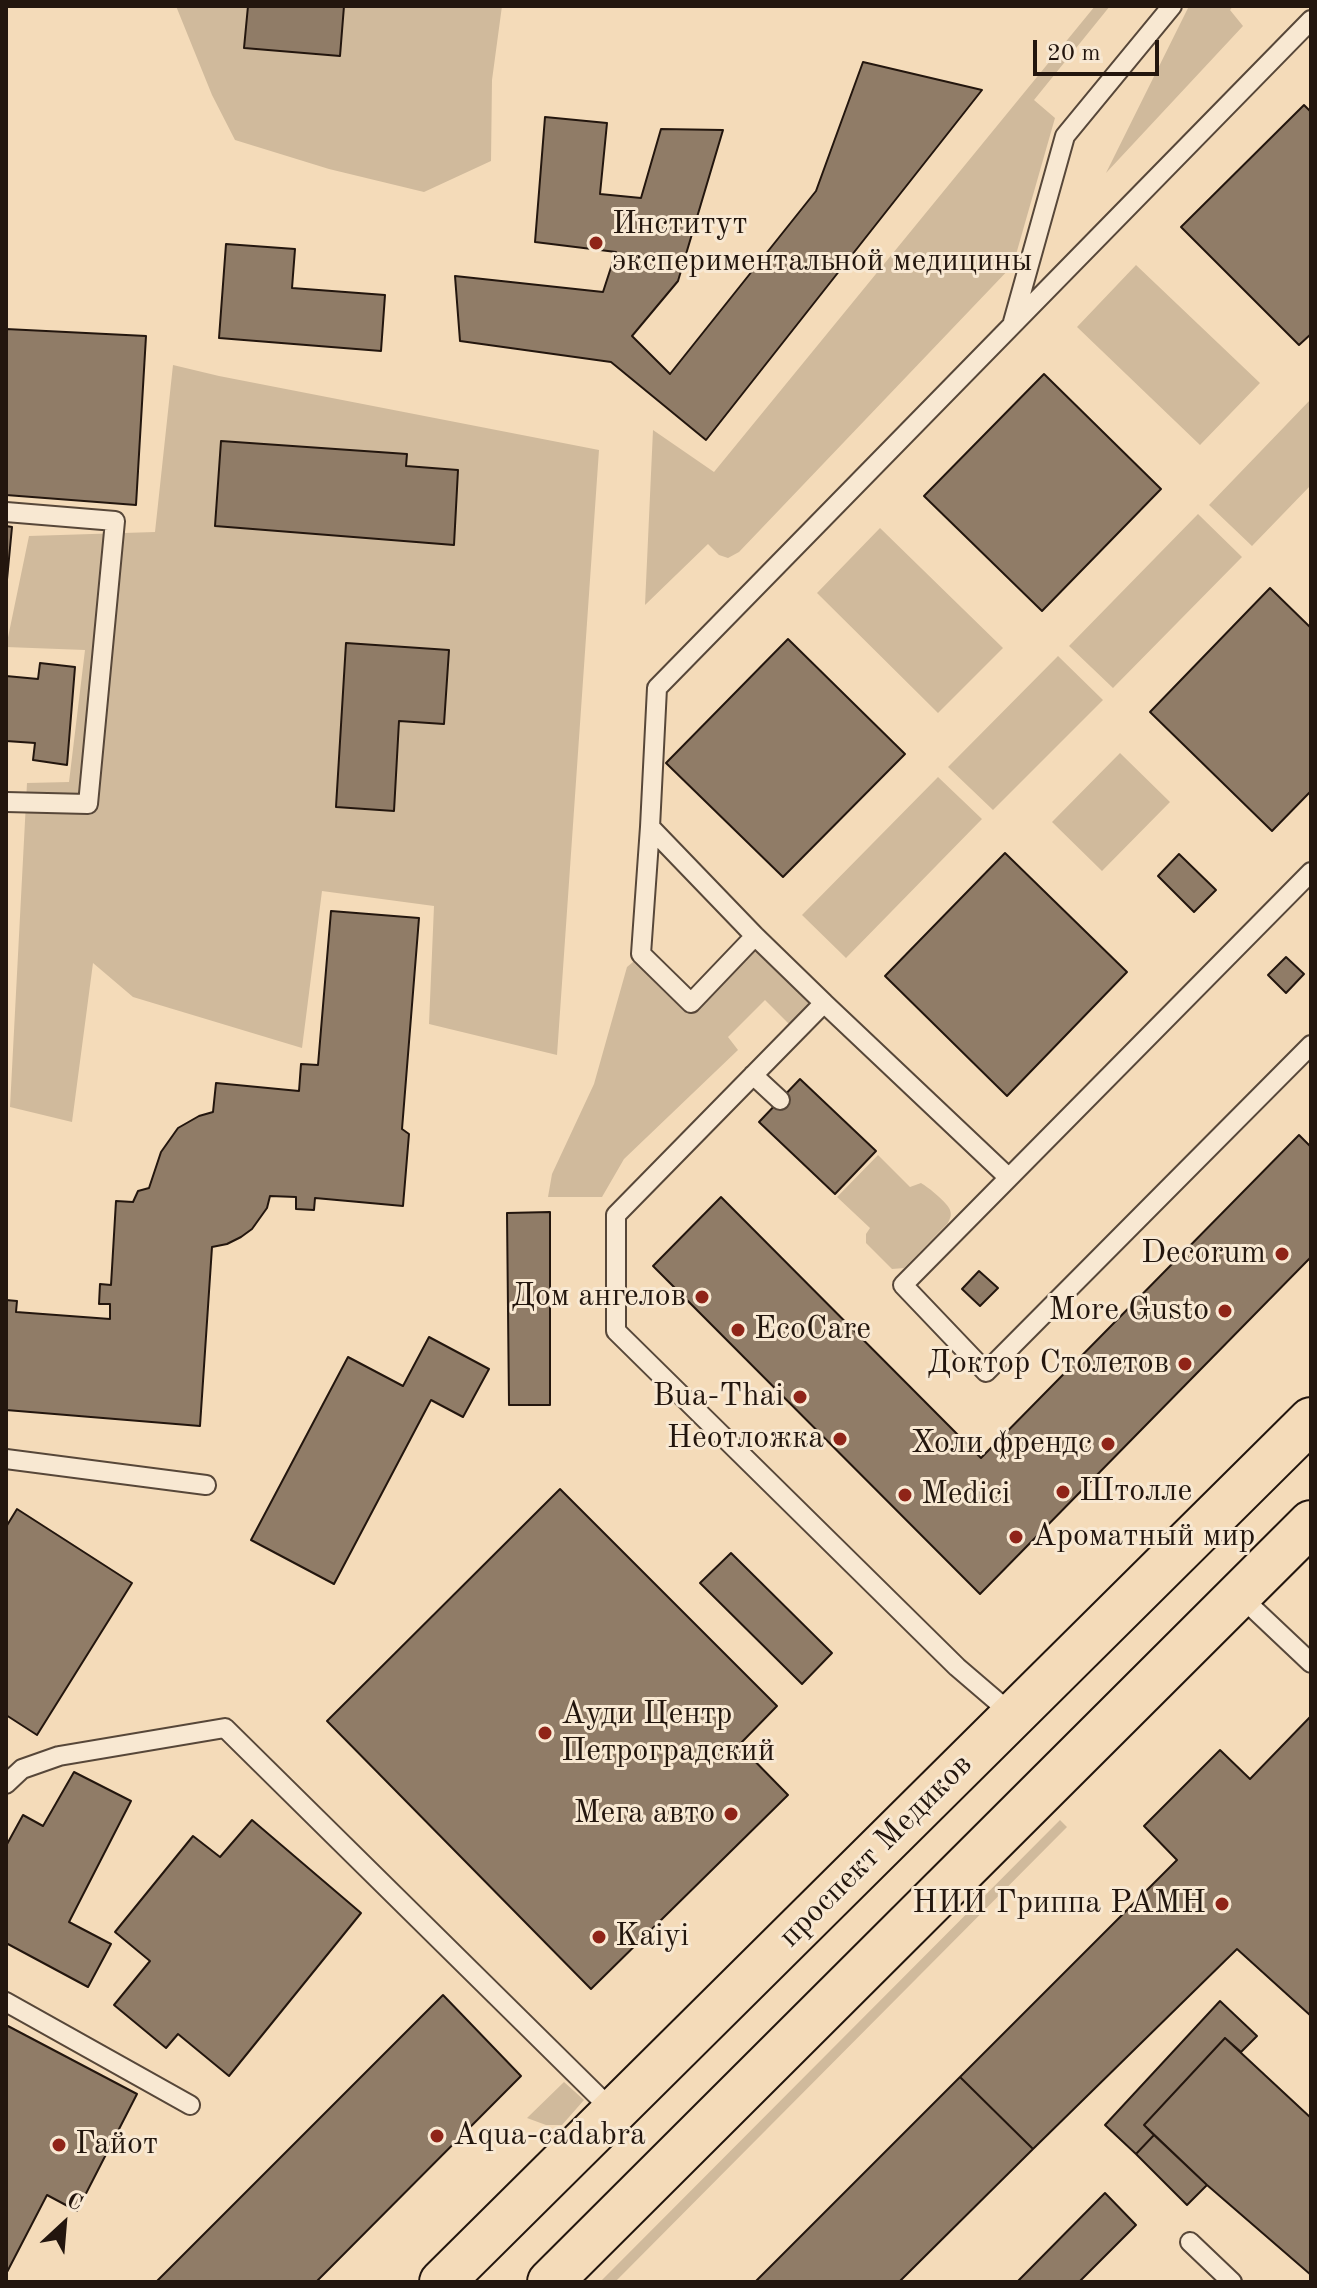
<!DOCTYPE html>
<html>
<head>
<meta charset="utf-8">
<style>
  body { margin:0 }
  #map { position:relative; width:1317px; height:2288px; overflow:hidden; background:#f4dbb9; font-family:"Old Standard TT",serif }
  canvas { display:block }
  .frame { position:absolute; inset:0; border:8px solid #23160e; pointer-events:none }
  .north { position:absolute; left:24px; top:2184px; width:80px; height:80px; -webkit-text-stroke:6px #f8e8d2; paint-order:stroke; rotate:26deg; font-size:22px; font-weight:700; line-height:32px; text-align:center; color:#23160e }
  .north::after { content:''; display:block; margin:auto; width:28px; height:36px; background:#23160e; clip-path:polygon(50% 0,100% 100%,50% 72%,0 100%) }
  .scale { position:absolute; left:1033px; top:40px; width:126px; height:36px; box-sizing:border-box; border:4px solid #23160e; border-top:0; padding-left:10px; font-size:24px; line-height:28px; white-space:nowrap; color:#23160e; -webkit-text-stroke:6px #f8e8d2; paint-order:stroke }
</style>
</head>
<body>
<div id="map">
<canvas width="1317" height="2288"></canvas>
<div class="frame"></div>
<div class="north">С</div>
<div class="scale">20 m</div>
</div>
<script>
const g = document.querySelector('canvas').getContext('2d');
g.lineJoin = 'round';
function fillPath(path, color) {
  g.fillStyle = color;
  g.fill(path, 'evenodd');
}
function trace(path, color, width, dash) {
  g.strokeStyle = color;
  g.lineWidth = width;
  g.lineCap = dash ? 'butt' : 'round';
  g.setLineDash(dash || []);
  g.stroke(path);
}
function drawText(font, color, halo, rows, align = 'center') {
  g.font = font + ' "Old Standard TT",serif';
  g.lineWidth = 6;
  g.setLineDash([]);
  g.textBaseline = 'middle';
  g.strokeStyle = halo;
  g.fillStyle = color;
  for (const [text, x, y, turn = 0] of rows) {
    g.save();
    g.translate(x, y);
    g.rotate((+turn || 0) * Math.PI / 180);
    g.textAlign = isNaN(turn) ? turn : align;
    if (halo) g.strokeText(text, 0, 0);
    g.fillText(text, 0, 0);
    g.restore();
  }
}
fillPath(new Path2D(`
  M176,6H502L492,80L491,161L424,192L329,169L235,140L212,95Z
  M1095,6H1110L1034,100L1055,118L1013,265L739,552L728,558L719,555L708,544L645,605L653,430L714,472Z
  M1189,6H1233L1230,10L1243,26L1106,173Z
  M1136,265L1260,383L1200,445L1077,327Z
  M173,365L219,376L599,450L557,1055L429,1024L434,906L322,891L302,1048L133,997L93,963L72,1122L10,1107L27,783L69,782L85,650L6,647L29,536L155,532Z
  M1311,399V485L1252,546L1209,505Z
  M1198,514L1242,557L1113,688L1069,646Z
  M880,528L1003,648L938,713L817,593Z
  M1058,656L1103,700L993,810L948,767Z
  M1120,753L1170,802L1102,871L1052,822Z
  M938,777L982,819L846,958L802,915Z
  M747,952H755L764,954L807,995C811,1010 803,1017 794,1029L765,1000L728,1037L738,1050L624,1159L602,1197H548L552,1174L594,1084L627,967L639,957L691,1007Z
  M878,1155L910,1187L921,1183C928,1187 948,1203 950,1210C952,1216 950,1218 948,1223L904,1268L892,1269L866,1243V1234L870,1228L837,1197Z
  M1060,1820L1067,1827L615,2282H600Z
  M564,2082L584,2100L562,2125H546L527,2118Z`), '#d0ba9c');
const building = new Path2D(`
  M248,6H344L340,56L244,48Z
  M863,62L982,90L706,440L611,362L460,341L455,276L603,292L616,252L535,242L545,117L607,123L600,194L641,198L661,129L723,130L678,281L632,336L670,374L816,191Z
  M1304,105L1311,112V334L1299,345L1181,227Z
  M226,244L295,249L292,288L385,295L381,351L219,338Z
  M6,329L146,336L136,505L6,495Z
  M1044,374L1161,489L1042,611L924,496Z
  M221,441L407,454L406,466L458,470L454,545L215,526Z
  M6,526L12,527L6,590Z
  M1270,588L1311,628V791L1272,831L1150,712Z
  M788,639L905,754L783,877L666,763Z
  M346,643L449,650L444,724L399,721L394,811L336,807Z
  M40,663L75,667L67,765L33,760L35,743L6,741V676L38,679Z
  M1005,853L1127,972L1007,1096L885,976Z
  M1179,854L1216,890L1194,912L1158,876Z
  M331,911L419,918L402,1129L409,1134L403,1206L315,1198L314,1210L296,1209V1197L270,1196L267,1208L252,1229L241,1237L227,1244L212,1247L200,1426L6,1410V1300L17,1301L16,1312L110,1319V1304H99L100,1284L111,1285L116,1201L133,1202L138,1191L149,1188L161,1152L178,1128L199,1116L213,1112L216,1083L299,1091L301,1064L318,1065Z
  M1286,957L1304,974L1286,993L1268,975Z
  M800,1079L876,1151L835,1194L759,1122Z
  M1299,1135L1311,1147V1257L980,1594L653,1266L721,1197L981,1458Z
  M550,1212V1405H509L507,1213Z
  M979,1271L998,1288L980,1306L962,1289Z
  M429,1337L489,1369L463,1417L431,1400L334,1584L251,1540L348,1357L403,1386Z
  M560,1489L777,1706L739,1745L788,1795L591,1989L327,1721Z
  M17,1509L132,1583L37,1735L6,1715V1527Z
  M731,1553L832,1653L802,1684L700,1583Z
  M1311,1716V2016L1237,1949L1033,2149L960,2077L1177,1860L1144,1826L1220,1750L1250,1779Z
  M74,1772L131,1801L69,1922L111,1944L88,1987L6,1943V1846L23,1815L43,1826Z
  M252,1820L361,1913L229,2076L178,2034L166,2048L114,2005L150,1961L115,1932L193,1836L220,1857Z
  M443,1995L521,2076L316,2282H156Z
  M1220,2001L1257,2036L1241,2052L1225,2038L1144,2125L1154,2135L1136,2154L1105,2125Z
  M6,2025L137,2094L77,2211L47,2195L6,2274Z
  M1225,2038L1311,2118V2275L1207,2185L1144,2125Z
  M960,2077L1033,2149L899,2282H755Z
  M1154,2135L1207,2185L1187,2205L1136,2154Z
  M1105,2193L1136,2225L1079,2282H1017Z`);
fillPath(building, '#907c67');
trace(building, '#23160e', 2);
const service = new Path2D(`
  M1013,322L1065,136L1172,6
  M6,512L115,521L88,804L6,802
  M650,827L641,954L691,1003L755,936
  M1311,872L903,1285L986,1372L1311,1045
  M824,1003L1008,1177
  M753,1075L780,1100
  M6,1459L206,1485
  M1239,1595L1311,1663
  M1013,1715L957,1667L616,1331V1215L824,1003L755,936L650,827L657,688L1311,20
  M6,1784L22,1769L59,1756L225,1728L614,2112
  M6,2002L190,2105
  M1190,2242L1232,2282`);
const primary = new Path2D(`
  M442,2282L1311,1420
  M550,2282L1311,1523`);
trace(service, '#574739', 22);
trace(primary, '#23160e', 48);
trace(service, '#f8e8d2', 18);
trace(primary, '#f4dbb9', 44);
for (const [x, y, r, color] of [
  [596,243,8,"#8f2418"],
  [1282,1254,8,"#8f2418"],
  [702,1297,8,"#8f2418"],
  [1225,1311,8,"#8f2418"],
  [738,1330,8,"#8f2418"],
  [1185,1364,8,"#8f2418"],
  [800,1397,8,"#8f2418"],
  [840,1439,8,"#8f2418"],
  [1108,1444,8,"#8f2418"],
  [1063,1492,8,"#8f2418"],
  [905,1495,8,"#8f2418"],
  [1016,1537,8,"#8f2418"],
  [545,1733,8,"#8f2418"],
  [731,1814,8,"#8f2418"],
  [1222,1904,8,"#8f2418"],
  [599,1937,8,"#8f2418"],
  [437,2136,8,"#8f2418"],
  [59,2145,8,"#8f2418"]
]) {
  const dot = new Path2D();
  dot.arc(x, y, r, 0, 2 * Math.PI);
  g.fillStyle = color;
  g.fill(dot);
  trace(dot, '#f8e8d2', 3);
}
drawText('32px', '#23160e', '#f8e8d2', [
  ["Институт",612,225],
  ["экспериментальной медицины",612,262],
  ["Decorum",1266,1254,"right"],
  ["Дом ангелов",686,1297,"right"],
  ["More Gusto",1209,1311,"right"],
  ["EcoCare",754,1330],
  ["Доктор Столетов",1169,1364,"right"],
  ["Bua-Thai",784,1397,"right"],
  ["Неотложка",824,1439,"right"],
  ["Холи френдс",1092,1444,"right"],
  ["Штолле",1079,1492],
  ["Medici",921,1495],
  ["Ароматный мир",1032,1537],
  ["Ауди Центр",561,1715],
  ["Петроградский",561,1752],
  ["Мега авто",715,1814,"right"],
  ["НИИ Гриппа РАМН",1206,1904,"right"],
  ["Kaiyi",615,1937],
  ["Aqua-cadabra",453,2136],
  ["Гайот",75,2145]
], 'left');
drawText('32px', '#23160e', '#f8e8d2', [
  ["проспект Медиков",876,1851,-45]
]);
</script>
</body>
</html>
